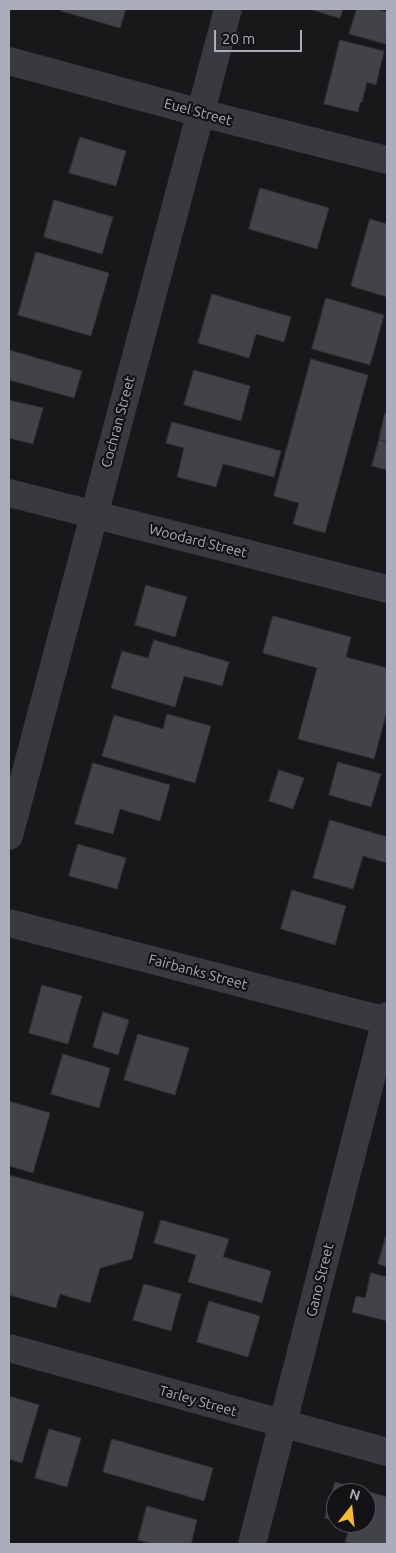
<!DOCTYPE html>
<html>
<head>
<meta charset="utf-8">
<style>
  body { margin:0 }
  #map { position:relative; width:396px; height:1553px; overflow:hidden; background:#18181a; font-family:Ubuntu,sans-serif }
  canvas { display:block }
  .frame { position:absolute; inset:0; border:10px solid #aaaeba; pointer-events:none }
  .north { position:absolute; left:326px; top:1483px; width:50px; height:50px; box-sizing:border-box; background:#131315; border:1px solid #4f5157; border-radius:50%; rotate:16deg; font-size:14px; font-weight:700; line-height:20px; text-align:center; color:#aaaeba }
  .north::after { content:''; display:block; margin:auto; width:18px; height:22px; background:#f2b937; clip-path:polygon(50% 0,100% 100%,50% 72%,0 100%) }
  .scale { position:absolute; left:214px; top:30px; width:88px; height:22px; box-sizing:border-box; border:2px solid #aaaeba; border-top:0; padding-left:6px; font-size:15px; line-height:18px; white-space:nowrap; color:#aaaeba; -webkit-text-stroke:4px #131315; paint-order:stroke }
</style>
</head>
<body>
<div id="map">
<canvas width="396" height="1553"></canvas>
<div class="frame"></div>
<div class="north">N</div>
<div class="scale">20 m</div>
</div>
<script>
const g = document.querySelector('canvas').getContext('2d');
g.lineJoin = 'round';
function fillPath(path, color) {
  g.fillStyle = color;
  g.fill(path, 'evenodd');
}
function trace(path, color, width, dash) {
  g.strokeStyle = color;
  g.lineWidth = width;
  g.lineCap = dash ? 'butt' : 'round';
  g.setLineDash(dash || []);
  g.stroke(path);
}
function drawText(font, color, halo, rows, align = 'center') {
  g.font = font + ' Ubuntu,sans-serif';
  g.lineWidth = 4.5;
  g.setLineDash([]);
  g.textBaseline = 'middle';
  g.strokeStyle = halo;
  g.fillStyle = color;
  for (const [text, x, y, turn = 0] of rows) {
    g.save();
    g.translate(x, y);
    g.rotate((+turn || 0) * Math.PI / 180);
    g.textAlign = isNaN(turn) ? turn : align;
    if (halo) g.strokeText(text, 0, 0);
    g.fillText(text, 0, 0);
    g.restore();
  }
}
const building = new Path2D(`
  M61,9H126L120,28L61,11Z
  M309,9H343L340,18Z
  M357,9H376L387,12L386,44L349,34Z
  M340,40L384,51L376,85L367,82L362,102H360L358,112L324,104Z
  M80,137L126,151L116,186L69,173Z
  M260,188L329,208L317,249L249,229Z
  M54,200L113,217L102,254L44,237Z
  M370,219L387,224V297L351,286Z
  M36,252L109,273L91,336L18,315Z
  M212,294L291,317L284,342L256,334L249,358L198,343Z
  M326,298L384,315L370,365L312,349Z
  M9,350L82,371L74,398L9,380Z
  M311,359L368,375L325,533L293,524L299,503L274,496Z
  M194,370L250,386L241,421L184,405Z
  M9,400L43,408L33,444L9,438Z
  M385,413L387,414V442L379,440Z
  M172,422L281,451L274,477L223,464L216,487L177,477L184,448L166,443Z
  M379,440L387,443V470L372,466Z
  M146,585L187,597L175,637L135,625Z
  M273,616L351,637L346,657L387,668V711L374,759L298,739L317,668L263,653Z
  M154,640L229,662L222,686L184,676L175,707L111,688L122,651L148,658Z
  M167,714L211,726L195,783L102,756L114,715L163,729Z
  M338,762L381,774L371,807L329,795Z
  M93,763L170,785L160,821L120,809L113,834L75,824Z
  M279,770L304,778L293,809L269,801Z
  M330,820L387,837V863L363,856L353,889L313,878Z
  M78,844L126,858L117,889L69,876Z
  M292,890L346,906L335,945L281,929Z
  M42,985L82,996L68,1044L29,1033Z
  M103,1012L129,1020L118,1055L93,1047Z
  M138,1034L189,1048L175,1095L124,1080Z
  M63,1054L110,1068L99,1108L51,1094Z
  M9,1101L50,1113L33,1173L9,1166Z
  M9,1175L144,1212L132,1259L100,1268L90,1303L60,1294L56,1308L9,1295Z
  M161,1220L229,1239L223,1257L271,1271L262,1303L188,1282L196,1255L154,1243Z
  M386,1236H387V1267L378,1264Z
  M371,1273L387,1277V1321L352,1312L356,1296L365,1298Z
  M144,1284L181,1294L171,1331L133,1320Z
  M209,1301L260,1316L248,1357L197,1342Z
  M9,1396L39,1405L22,1463L9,1459Z
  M49,1429L81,1438L67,1487L35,1478Z
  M112,1439L213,1468L204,1501L103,1472Z
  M335,1482L387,1497V1544H354L345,1542L350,1526L341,1523H366V1493H336V1521L325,1518Z
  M147,1506L197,1520L191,1544H154L138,1540Z`);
fillPath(building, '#424347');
trace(building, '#323236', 1);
trace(new Path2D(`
  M9,61L201,113L387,160
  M9,493L387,589
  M9,836L228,9
  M9,923L387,1021
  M9,1348L387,1452
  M252,1544L387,1016`), '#393a3f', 28);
drawText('14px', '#aaaeba', '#131315', [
  ["Euel Street",198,112,15],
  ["Cochran Street",118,422,-75],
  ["Woodard Street",198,541,14],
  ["Fairbanks Street",198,972,15],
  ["Gano Street",320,1280,-76],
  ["Tarley Street",198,1401,16]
]);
</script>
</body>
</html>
